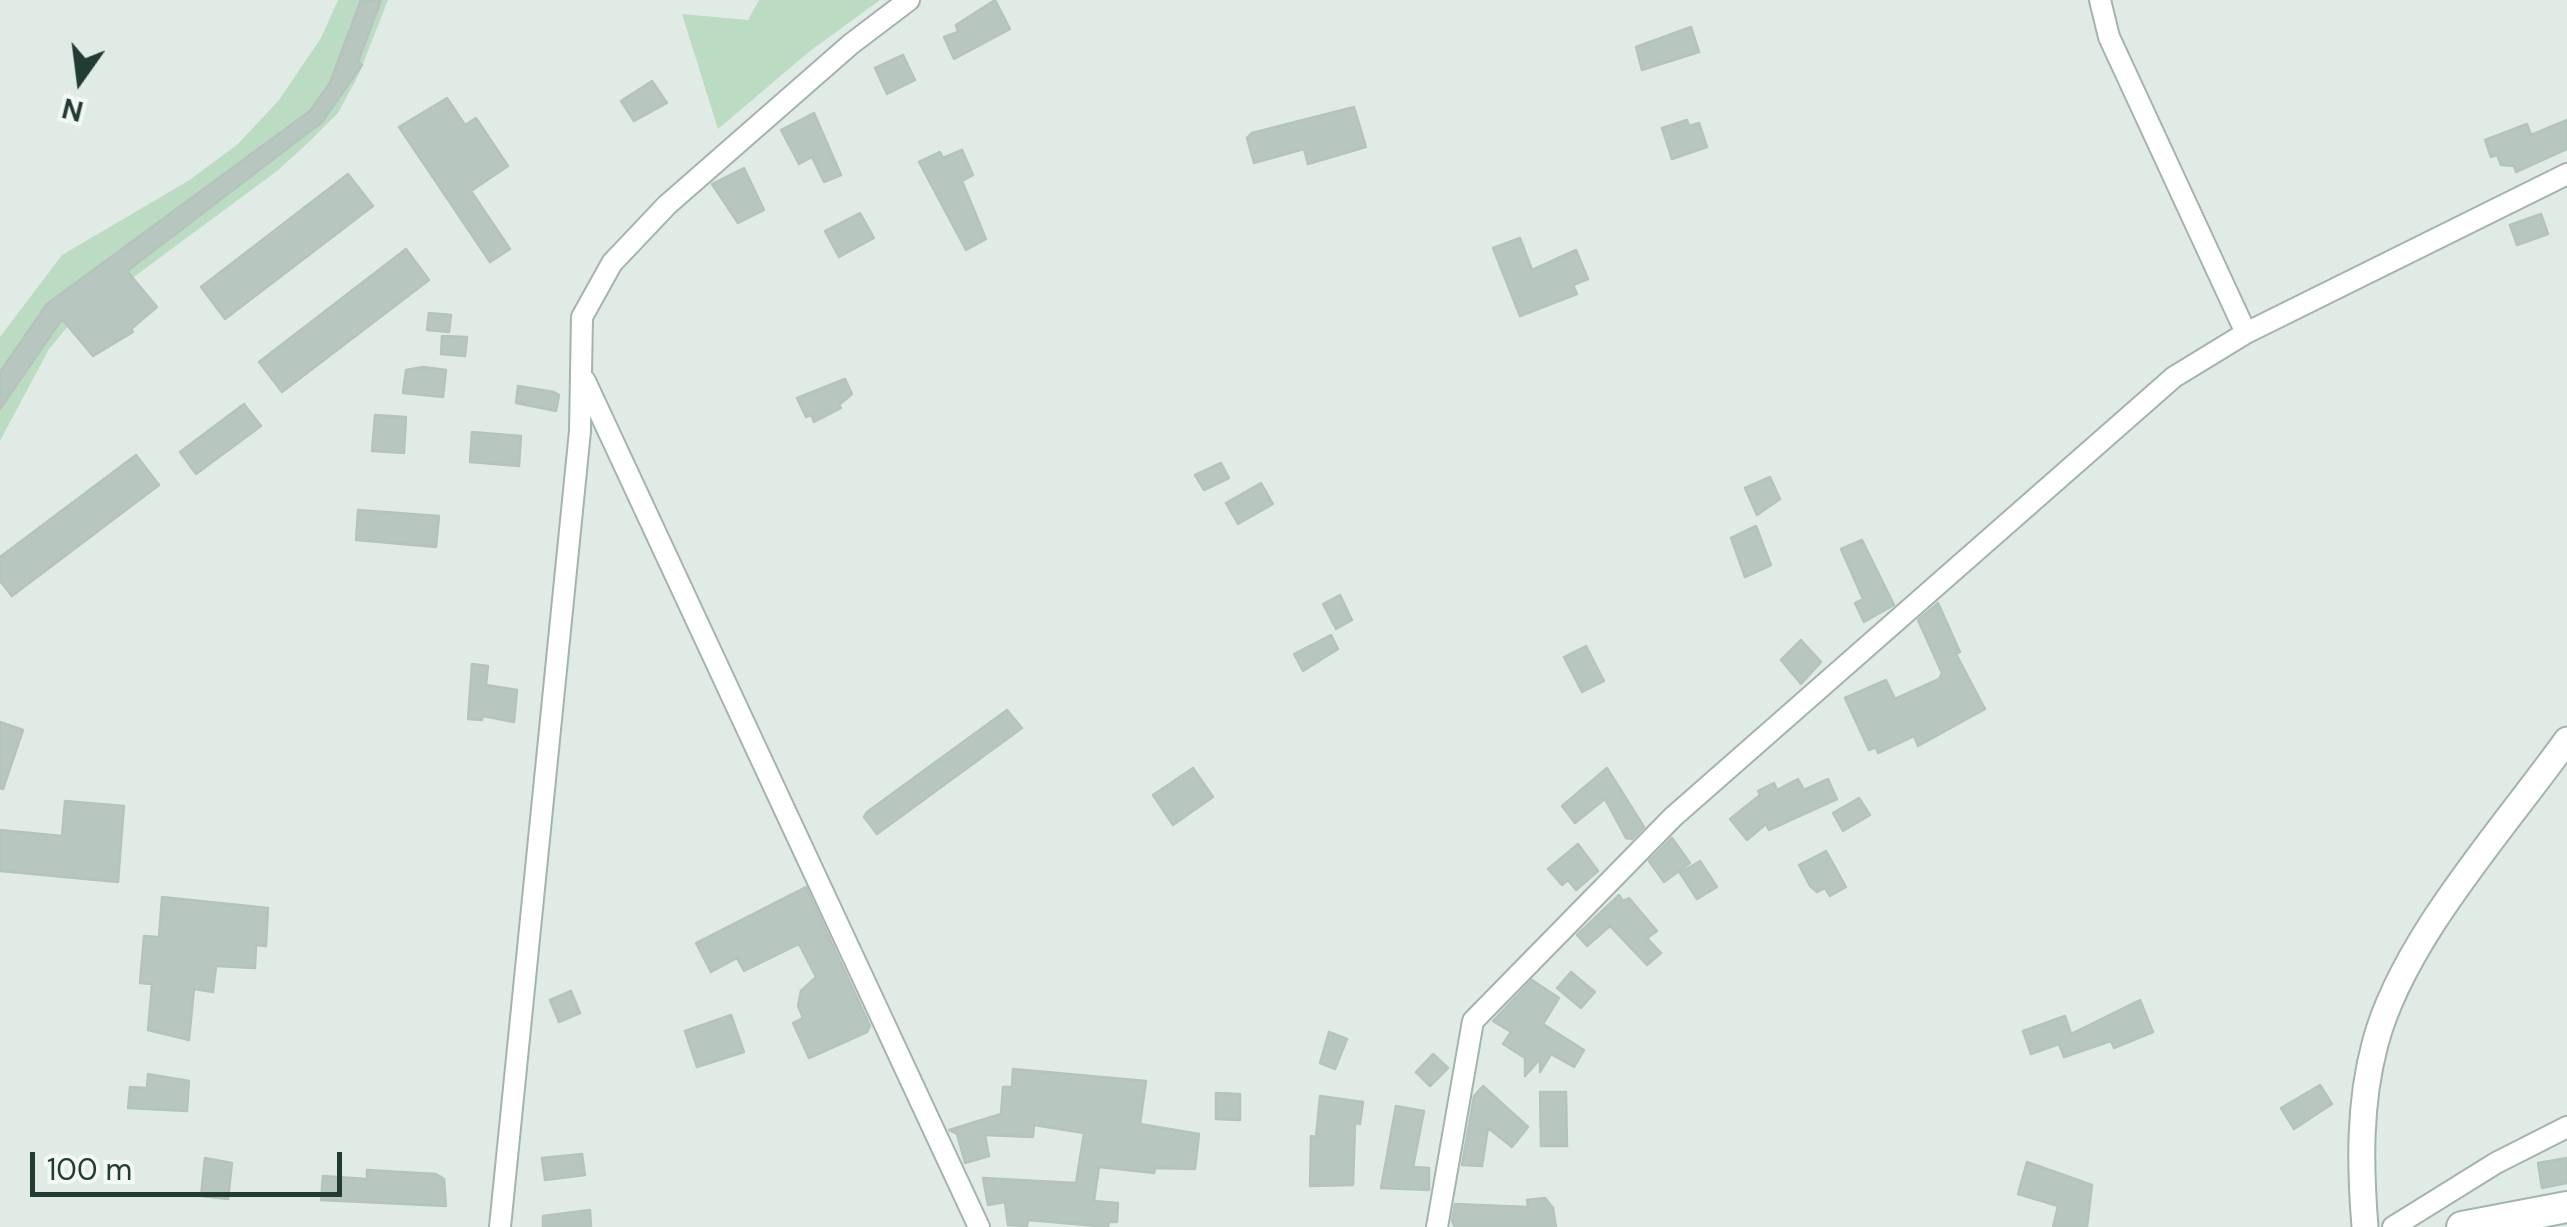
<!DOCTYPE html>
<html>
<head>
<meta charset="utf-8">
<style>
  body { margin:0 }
  #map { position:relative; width:2567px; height:1227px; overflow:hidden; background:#e1ebe6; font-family:"DM Sans",sans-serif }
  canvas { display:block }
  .north { position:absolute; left:30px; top:30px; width:100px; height:100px; -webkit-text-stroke:8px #f2f8f4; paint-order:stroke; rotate:194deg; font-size:28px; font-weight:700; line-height:40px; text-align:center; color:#223b33 }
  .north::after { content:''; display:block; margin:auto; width:35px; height:45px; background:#223b33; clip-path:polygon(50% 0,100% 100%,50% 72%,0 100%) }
  .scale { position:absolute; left:30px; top:1152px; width:312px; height:45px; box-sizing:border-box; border:5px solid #223b33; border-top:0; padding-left:12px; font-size:30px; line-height:35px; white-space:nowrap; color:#223b33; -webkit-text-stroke:8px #f2f8f4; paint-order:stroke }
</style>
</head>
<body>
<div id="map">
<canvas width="2567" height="1227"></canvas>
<div class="north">N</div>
<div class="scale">100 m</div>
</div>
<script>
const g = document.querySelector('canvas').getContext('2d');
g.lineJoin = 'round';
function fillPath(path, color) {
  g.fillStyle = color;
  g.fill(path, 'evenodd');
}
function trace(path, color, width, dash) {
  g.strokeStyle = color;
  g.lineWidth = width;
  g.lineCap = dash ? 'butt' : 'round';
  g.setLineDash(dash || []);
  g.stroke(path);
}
fillPath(new Path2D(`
  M338,0H388L359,74L338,113L311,140L277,171L69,325L49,349L0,441V337L62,255L188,181L238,144L279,100L321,38Z
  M759,0H880L810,51L718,129L682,14L748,20Z`), '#bbdbc2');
const building = new Path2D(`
  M361,0H381L358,62L362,65L322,122L127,271L157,307L131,329L133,332L93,356L62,319L0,409V372L47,304L310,111L330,83Z
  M995,0L1010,29L954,59L944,37L958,32L956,25Z
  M1691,27L1699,52L1642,70L1636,47Z
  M903,55L915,80L887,94L875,68Z
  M652,81L667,103L634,121L621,101Z
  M447,98L465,125L476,118L508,166L471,191L510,249L490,262L399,127Z
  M1354,107L1366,147L1308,164L1304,149L1254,163L1247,138L1252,133Z
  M814,113L841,175L824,182L812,157L799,164L781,130Z
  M1687,120L1689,126L1699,123L1707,147L1672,159L1662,128Z
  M2567,120V149L2516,172L2514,166L2501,165L2497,155L2491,157L2485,140L2527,124L2531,135Z
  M962,150L973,175L962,181L986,239L966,250L919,162L940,152L943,158Z
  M744,168L764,210L738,223L712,184Z
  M348,174L373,206L225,319L201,287Z
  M860,213L874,238L839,257L825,231Z
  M2541,214L2548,234L2517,245L2510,225Z
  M1520,238L1532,270L1576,250L1588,279L1573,285L1577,294L1520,316L1493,248Z
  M406,249L429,280L282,392L259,362Z
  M429,313L451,315L449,332L427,330Z
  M442,336L467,337L465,356L441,354Z
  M423,367L446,370L443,397L403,393L406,370Z
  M845,379L852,394L839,405L841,408L814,422L811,415L806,417L797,398Z
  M518,386L554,392L559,395L556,411L516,403Z
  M244,404L261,426L196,474L180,452Z
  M375,415L406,417L404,453L372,451Z
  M472,432L521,436L519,466L470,462Z
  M136,455L159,485L12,596L0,581V557Z
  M1221,463L1229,478L1204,490L1195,475Z
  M1770,477L1780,499L1757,515L1745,488Z
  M1261,483L1273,504L1238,524L1226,503Z
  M358,510L439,516L436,547L356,540Z
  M1756,526L1771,565L1745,577L1731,538Z
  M1862,540L1894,605L1864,622L1855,603L1863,599L1841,549Z
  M1340,595L1352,620L1336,629L1323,604Z
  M1938,603L1960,652L1956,654L1985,709L1918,746L1914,736L1878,753L1876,747L1869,750L1845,698L1886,680L1895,699L1939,679L1942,673L1918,620Z
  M1331,635L1338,649L1303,671L1294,654Z
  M1801,640L1821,662L1801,684L1781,660Z
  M1586,646L1604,681L1582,692L1564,657Z
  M472,664L488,666L486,685L517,690L514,722L483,716L482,720L468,719Z
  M1007,710L1022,728L877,834L864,817L867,812Z
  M0,722L23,730L3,789L0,788Z
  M1193,768L1213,797L1173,825L1153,795Z
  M1607,768L1644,827L1632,839L1626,838L1605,799L1575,823L1562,806Z
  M1798,779L1804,790L1828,779L1837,799L1769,830L1766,824L1747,840L1730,819L1760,795L1758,791L1774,783L1777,790Z
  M1859,798L1870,815L1843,831L1833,813Z
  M65,801L124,806L118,882L0,871V830L62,836Z
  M1672,838L1690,863L1664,882L1649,861Z
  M1578,844L1598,871L1576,890L1568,880L1562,885L1548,869Z
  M1826,851L1846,887L1830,896L1825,888L1817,892L1810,886L1799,865Z
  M1700,861L1717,887L1697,899L1680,873Z
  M806,887L870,1026L867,1032L809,1058L793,1023L803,1018L798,1006L801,991L816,977L799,944L744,971L737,958L711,972L696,943Z
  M1619,895L1623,901L1629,898L1657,931L1647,938L1661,953L1647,965L1610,926L1587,946L1577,935Z
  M162,897L268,908L266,946L256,945L255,968L216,966L213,992L194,989L189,1040L148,1030L152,984L140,983L144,936L159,937Z
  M1571,972L1595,992L1581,1008L1557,988Z
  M1532,980L1559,998L1543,1024L1584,1050L1574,1067L1551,1054L1540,1072V1059L1525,1076V1058L1503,1044L1511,1032L1493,1021Z
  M571,991L580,1013L559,1022L550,1000Z
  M2140,1000L2153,1032L2114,1048L2111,1041L2064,1057L2059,1044L2031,1054L2023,1031L2065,1016L2071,1034Z
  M731,1015L744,1052L697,1067L685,1031Z
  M1329,1032L1347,1039L1335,1069L1320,1063Z
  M1433,1054L1448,1068L1430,1086L1416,1072Z
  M1013,1069L1146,1081L1140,1124L1199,1134L1195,1169L1155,1168L1154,1173L1099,1167L1094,1201L1118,1203L1117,1222H1109L1108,1227L1028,1220L1027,1226L1008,1225L1005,1202L988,1205L983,1178L1076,1183L1084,1133L1034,1125L1033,1137L985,1135L989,1156L965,1163L957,1134L949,1130L1001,1114L1003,1087H1012Z
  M148,1074L189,1081L187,1111L128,1108L130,1087L147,1088Z
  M2320,1085L2332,1104L2294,1129L2281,1108Z
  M1483,1086L1528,1127L1512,1147L1488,1128L1482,1166L1462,1165L1474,1096Z
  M1540,1092H1566L1567,1146H1541Z
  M1216,1093L1240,1094V1120L1216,1119Z
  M1320,1096L1363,1102L1360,1124L1355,1123L1353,1185L1310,1186L1311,1136L1316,1137Z
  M1396,1106L1424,1111L1413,1167L1429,1168V1190L1381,1188Z
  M582,1154L585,1175L545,1180L542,1158Z
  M205,1158L232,1163L228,1199L201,1196Z
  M2567,1158V1183L2542,1188L2538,1163Z
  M2027,1162L2092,1185L2087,1227H2053L2058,1206L2018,1194Z
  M367,1170L436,1174L444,1179L446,1206L321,1200L323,1176L367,1179Z
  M1545,1198L1553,1208L1556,1227H1455L1452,1221L1455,1204L1528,1207L1527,1200Z
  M590,1210L591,1227H543V1216Z`);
fillPath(building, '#b7c6bf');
trace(building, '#b4c4bd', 2.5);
const minor = new Path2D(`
  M2100,0L2109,37L2246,333
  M585,381L979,1227
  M500,1227L580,431L582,317L612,263L667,205L851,44L909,0
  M1437,1227L1473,1021L1673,817L2174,377L2246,333L2567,174
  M2393,1227L2496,1163L2567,1127`);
const tertiary = new Path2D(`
  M2365,1227C2360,1165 2359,1104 2375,1044C2402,940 2504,828 2567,740`);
const secondary = new Path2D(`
  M2462,1227L2567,1207`);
trace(minor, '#a4b3ad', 24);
trace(tertiary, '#a4b3ad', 29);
trace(secondary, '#a0b6ae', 34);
trace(minor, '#fff', 20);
trace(tertiary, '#fff', 25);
trace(secondary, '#fff', 30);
</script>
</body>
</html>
